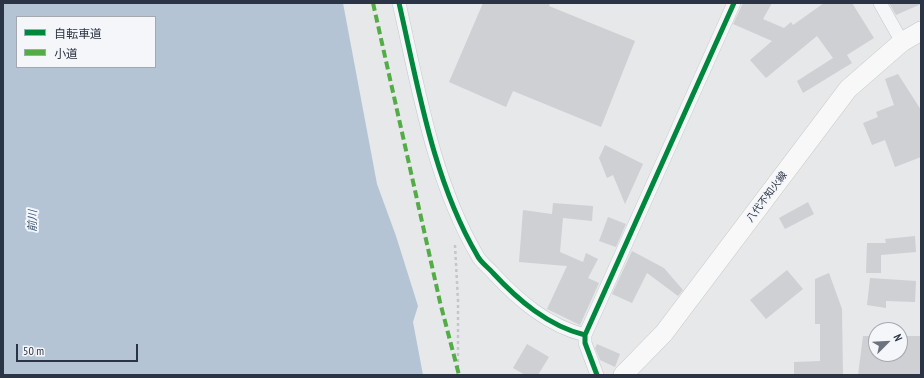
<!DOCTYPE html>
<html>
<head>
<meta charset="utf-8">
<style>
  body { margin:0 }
  #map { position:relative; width:924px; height:378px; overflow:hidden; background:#e6e8ea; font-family:"PT Sans Narrow","Noto Sans JP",sans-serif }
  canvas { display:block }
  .frame { position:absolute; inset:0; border:4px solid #2b3445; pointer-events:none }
  .legend { position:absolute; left:16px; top:16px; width:140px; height:52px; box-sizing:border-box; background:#f4f6f9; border:1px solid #a4a8b1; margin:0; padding:5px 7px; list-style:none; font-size:12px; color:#2b3445 }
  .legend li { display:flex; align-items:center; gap:8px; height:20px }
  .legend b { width:20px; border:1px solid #a4a8b1 }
  .north { position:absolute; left:868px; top:322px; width:40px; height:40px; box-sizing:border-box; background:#f4f6f9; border:1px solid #a4a8b1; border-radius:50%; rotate:66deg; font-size:11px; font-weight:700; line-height:16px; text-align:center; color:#2b3445 }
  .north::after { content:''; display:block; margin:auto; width:14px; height:18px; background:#6c737f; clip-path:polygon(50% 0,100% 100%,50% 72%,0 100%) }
  .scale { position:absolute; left:16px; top:344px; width:122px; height:18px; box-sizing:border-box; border:2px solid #2b3445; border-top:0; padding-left:5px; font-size:12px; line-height:14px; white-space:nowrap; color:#2b3445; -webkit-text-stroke:3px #f4f6f9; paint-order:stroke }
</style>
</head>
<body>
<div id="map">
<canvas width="924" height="378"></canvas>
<div class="frame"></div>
<ul class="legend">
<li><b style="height:5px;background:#00873e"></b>自転車道</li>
<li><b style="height:5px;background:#54ac47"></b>小道</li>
</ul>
<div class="north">N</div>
<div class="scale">50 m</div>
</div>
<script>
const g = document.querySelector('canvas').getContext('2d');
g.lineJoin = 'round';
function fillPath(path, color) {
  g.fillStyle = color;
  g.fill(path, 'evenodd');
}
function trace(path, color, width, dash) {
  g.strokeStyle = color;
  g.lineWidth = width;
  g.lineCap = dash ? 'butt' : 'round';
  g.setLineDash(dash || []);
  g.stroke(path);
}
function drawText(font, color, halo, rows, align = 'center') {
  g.font = font + ' "PT Sans Narrow","Noto Sans JP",sans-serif';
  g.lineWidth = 4;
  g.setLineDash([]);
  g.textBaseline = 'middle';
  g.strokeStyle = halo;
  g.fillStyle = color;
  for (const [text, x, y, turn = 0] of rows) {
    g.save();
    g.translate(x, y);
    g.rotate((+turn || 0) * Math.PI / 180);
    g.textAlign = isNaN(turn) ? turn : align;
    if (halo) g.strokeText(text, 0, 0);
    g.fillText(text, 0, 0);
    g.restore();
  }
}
fillPath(new Path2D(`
  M3,3H343L377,184L396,236L418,306L413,322L423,375H3ZM17,17H155V67H17Z`), '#b4c4d5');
fillPath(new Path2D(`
  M483,3H550L549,6L635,41L601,127L513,91L506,107L449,82Z
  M743,3H772L763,19L784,28L791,22L793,25L824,3H852L874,38L847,55L852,63L803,93L797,81L833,58L817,36L766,78L750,60L772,41L733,24Z
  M889,3H921V4L896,15Z
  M898,74L921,110V157L895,167L885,140L872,145L863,123L878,117L876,112L894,105L885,79Z
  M605,145L643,164L625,204L613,175L607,178L599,158Z
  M808,202L814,214L785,229L779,218Z
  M553,203L593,206L592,221L563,218L560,252L583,262L586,253L598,259L588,278L599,283L580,325L547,309L567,266L519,262L523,210L552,214Z
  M608,217L626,224L616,247L599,241Z
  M915,236L916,252L881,255V273H866L867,243H886L885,239Z
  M632,251L664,268L683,290L678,296L647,273L632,303L612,294Z
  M787,270L803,289L766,319L750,300Z
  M829,273L842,309L843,375H794V362L820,361V324H815V279Z
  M870,278L916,281L915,302L886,301V308L867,305Z
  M863,336H876V354H900V336H921V375H858Z
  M527,344L549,357L538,375H525L513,368Z
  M597,344L620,354L615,367L600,360L595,348Z`), '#ced0d3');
const minor = new Path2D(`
  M399,3C418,86 433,180 477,255C480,262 488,267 493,273C518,300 548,326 585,335
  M880,3L902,42
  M597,375L585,343V335L734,3`);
const secondary = new Path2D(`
  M623,375L664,333L848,89L902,42L921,31`);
trace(minor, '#c4c6c8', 14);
trace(secondary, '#c4c6c8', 20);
trace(new Path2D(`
  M455,245L458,301V367`), '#c5c6ca', 2.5, [3, 3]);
trace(minor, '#f5f6f7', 13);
trace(secondary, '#f8f8f8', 19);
trace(new Path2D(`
  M373,3L440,302L459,375`), '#54ac47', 4, [8, 4]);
trace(new Path2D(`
  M399,3C418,86 433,180 477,255C480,262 488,267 493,273C518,300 548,326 585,335
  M597,375L585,343V335L734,3`), '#00873e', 5);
drawText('10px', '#2b3445', '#f4f6f9', [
  ["八代不知火線",767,197,-53]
]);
drawText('italic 11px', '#34527a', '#f4f6f9', [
  ["前川",33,221,-89]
]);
</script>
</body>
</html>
